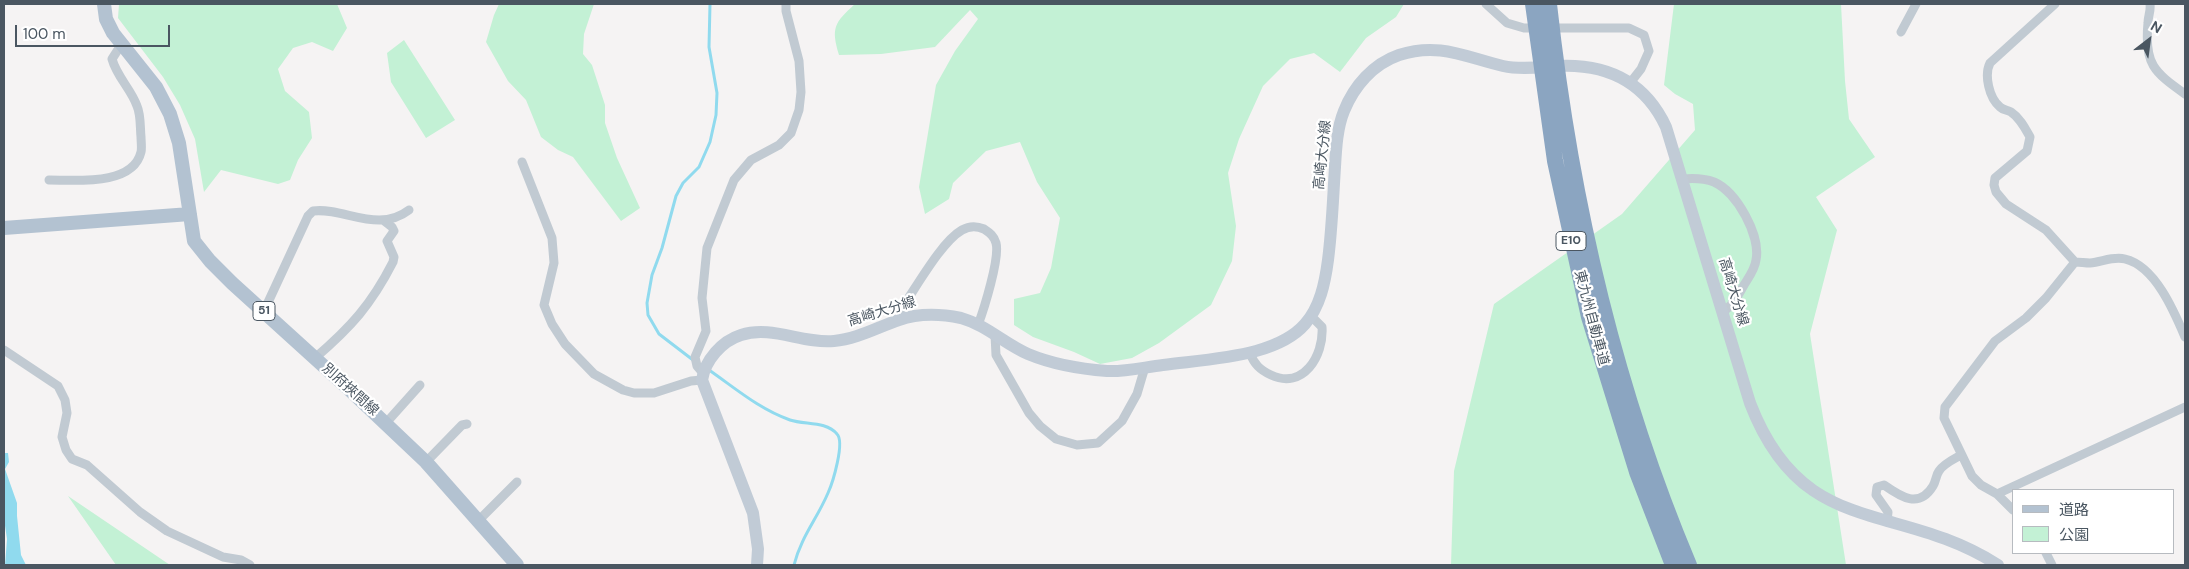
<!DOCTYPE html>
<html>
<head>
<meta charset="utf-8">
<style>
  body { margin:0 }
  #map { position:relative; width:2189px; height:569px; overflow:hidden; background:#f5f3f3; font-family:"DM Sans","Noto Sans JP",sans-serif }
  canvas { display:block }
  .frame { position:absolute; inset:0; border:5px solid #4a5661; pointer-events:none }
  .legend { position:absolute; left:2012px; top:489px; width:162px; height:65px; box-sizing:border-box; background:#fff; border:1px solid #b7bbc0; margin:0; padding:6px 9px; list-style:none; font-size:15px; color:#4a5661 }
  .legend li { display:flex; align-items:center; gap:10px; height:25px }
  .legend b { width:25px; border:1px solid #b7bbc0 }
  .north { position:absolute; left:2124px; top:15px; width:50px; height:50px; -webkit-text-stroke:4px #fff; paint-order:stroke; rotate:30deg; font-size:14px; font-weight:700; line-height:20px; text-align:center; color:#4a5661 }
  .north::after { content:''; display:block; margin:auto; width:18px; height:22px; background:#4a5661; clip-path:polygon(50% 0,100% 100%,50% 72%,0 100%) }
  .scale { position:absolute; left:15px; top:25px; width:155px; height:22px; box-sizing:border-box; border:2px solid #4a5661; border-top:0; padding-left:6px; font-size:15px; line-height:18px; white-space:nowrap; color:#4a5661; -webkit-text-stroke:4px #fff; paint-order:stroke }
</style>
</head>
<body>
<div id="map">
<canvas width="2189" height="569"></canvas>
<div class="frame"></div>
<ul class="legend">
<li><b style="height:6px;background:#b3c2d1"></b>道路</li>
<li><b style="height:14px;background:#c3f1d5"></b>公園</li>
</ul>
<div class="north">N</div>
<div class="scale">100 m</div>
</div>
<script>
const g = document.querySelector('canvas').getContext('2d');
g.lineJoin = 'round';
function fillPath(path, color) {
  g.fillStyle = color;
  g.fill(path, 'evenodd');
}
function trace(path, color, width, dash) {
  g.strokeStyle = color;
  g.lineWidth = width;
  g.lineCap = dash ? 'butt' : 'round';
  g.setLineDash(dash || []);
  g.stroke(path);
}
function drawText(font, color, halo, rows, align = 'center') {
  g.font = font + ' "DM Sans","Noto Sans JP",sans-serif';
  g.lineWidth = 4.5;
  g.setLineDash([]);
  g.textBaseline = 'middle';
  g.strokeStyle = halo;
  g.fillStyle = color;
  for (const [text, x, y, turn = 0] of rows) {
    g.save();
    g.translate(x, y);
    g.rotate((+turn || 0) * Math.PI / 180);
    g.textAlign = isNaN(turn) ? turn : align;
    if (halo) g.strokeText(text, 0, 0);
    g.fillText(text, 0, 0);
    g.restore();
  }
}
fillPath(new Path2D(`
  M119,4H337L347,28L333,51L312,42L293,48L278,69L285,91L309,112L312,138L298,160L290,180L278,184L221,170L204,192L195,139L180,105L163,77L118,18Z
  M499,4H594L584,34L583,54L592,65L605,105V123L617,158L640,208L621,221L573,157L558,150L541,137L526,100L508,81L486,42L494,15Z
  M855,4H1404L1396,17L1366,38L1340,72L1314,53L1290,59L1263,86L1239,139L1228,173L1236,226L1232,261L1211,305L1159,343L1132,358L1100,364L1074,352L1033,337L1014,325V299L1040,293L1051,268L1060,218L1037,182L1020,142L986,151L953,183L949,199L925,214L919,187L936,85L955,51L978,19L970,10L935,47L881,54L839,55C831,28 834,23 855,4Z
  M1674,4H1841L1845,81L1849,119L1875,157L1816,197L1837,230L1810,334L1846,565H1451L1454,471L1494,304L1622,214L1695,130L1693,104L1675,94L1664,85Z
  M404,40L455,120L426,138L391,82L387,53Z
  M68,496L170,565H116Z`), '#c3f1d5');
fillPath(new Path2D(`
  M4,453H8L9,462L5,469L17,503V516L21,555L26,565H5L7,539L4,519Z`), '#90daee');
trace(new Path2D(`
  M693,360L659,334L648,315L647,303L652,275L662,248L676,196L683,183L699,167L710,142L716,115L717,93L709,47L710,4
  M709,370C735,388 759,409 790,420C805,425 826,421 837,434C845,442 833,482 828,493C817,519 801,537 794,565`), '#90daee', 3);
trace(new Path2D(`
  M1486,4L1507,23L1524,28H1629L1644,35L1649,51L1641,69L1630,83
  M2055,4L1990,63C1984,75 1989,98 2000,107C2003,110 2007,110 2011,112C2020,118 2025,128 2030,137L2027,151L1995,178L1994,185L1996,192L2006,204L2046,230L2075,262C2080,262 2085,263 2090,263C2102,262 2113,256 2125,259C2155,266 2174,311 2185,337
  M2150,4C2151,11 2148,16 2148,23C2144,64 2154,72 2185,94
  M1901,32L1916,4
  M522,162L552,238L554,263L544,305L552,324L565,344L594,374L623,390L634,393H654L691,381L702,380
  M1683,179C1694,178 1703,178 1714,182C1737,192 1761,236 1756,260C1755,269 1749,277 1744,285C1738,296 1734,304 1723,312
  M49,180C76,180 133,186 141,152C142,148 141,141 141,137C140,127 141,115 137,106C131,89 117,77 112,59L121,45
  M264,311L308,216L313,211C344,207 378,234 409,210
  M902,319L901,309C916,288 941,242 962,230C969,226 977,226 984,229C990,233 994,236 996,243C1000,258 984,309 978,325
  M995,335L996,355L1029,413L1040,426L1056,439L1077,445L1098,443L1122,421L1137,394L1145,367
  M4,350L58,386L65,400L67,413L62,437L66,450L72,459L87,465L140,512L167,531L223,557L241,560L250,565
  M1250,353C1254,364 1260,370 1271,375C1303,390 1324,356 1322,327L1311,316
  M315,358C351,327 371,305 393,262L394,257L387,241L394,231L392,227L383,220
  M703,373L697,366L695,357L706,331L702,298L707,248L734,180L751,160L779,145L791,133L799,110L801,92L799,61L786,11V4
  M386,423L420,385
  M426,462L462,425L467,424
  M1997,494L2185,407
  M2013,510L1997,494L1981,485L1972,476L1944,418L1945,407L1995,341L2026,318L2046,298L2075,262
  M478,521L517,482
  M1887,522L1888,512L1876,495L1877,487L1884,485C1901,497 1919,509 1933,486C1936,481 1936,475 1939,471C1943,464 1954,459 1961,455
  M2046,553L2052,565`), '#c1cad2', 9);
trace(new Path2D(`
  M757,565L758,549L753,513L702,380C705,360 722,341 741,335C772,325 802,344 834,341C857,339 878,327 899,320C919,313 941,314 961,318C986,325 1005,344 1028,354C1052,364 1080,369 1107,371C1125,372 1145,367 1163,365C1194,361 1226,359 1256,351C1274,346 1292,339 1305,324C1320,307 1325,283 1328,260C1332,229 1333,198 1335,167C1336,149 1337,128 1344,111C1354,86 1373,64 1399,55C1439,42 1465,57 1503,66C1521,70 1541,67 1559,66C1607,64 1645,82 1666,127L1750,403C1803,541 1897,500 1998,565`), '#c1cbd6', 12);
trace(new Path2D(`
  M104,4L106,19L113,33L156,87L170,114L179,143L194,241L210,261L232,283L350,390L426,462L517,565
  M4,228L190,214`), '#b3c2d1', 14);
trace(new Path2D(`
  M1533,4L1555,161L1589,317L1637,472L1673,565
  M1549,4C1570,196 1614,387 1689,565`), '#8ba5c1', 16);
for (const [x, y, w] of [
  [1571,241,30],
  [264,311,22]
]) {
  const box = new Path2D();
  box.roundRect(x - w / 2, y - 9.5, w, 19, 4);
  g.fillStyle = '#fff';
  g.fill(box);
  trace(box, '#4a5661', 1);
}
drawText('bold 12px', '#4a5661', null, [
  ["E10",1571,241],
  ["51",264,311]
]);
drawText('14px', '#4a5661', '#fff', [
  ["高崎大分線",1323,155,-84],
  ["高崎大分線",1733,292,73],
  ["高崎大分線",882,312,-17],
  ["東九州自動車道",1591,318,75],
  ["別府挾間線",350,390,42]
]);
</script>
</body>
</html>
